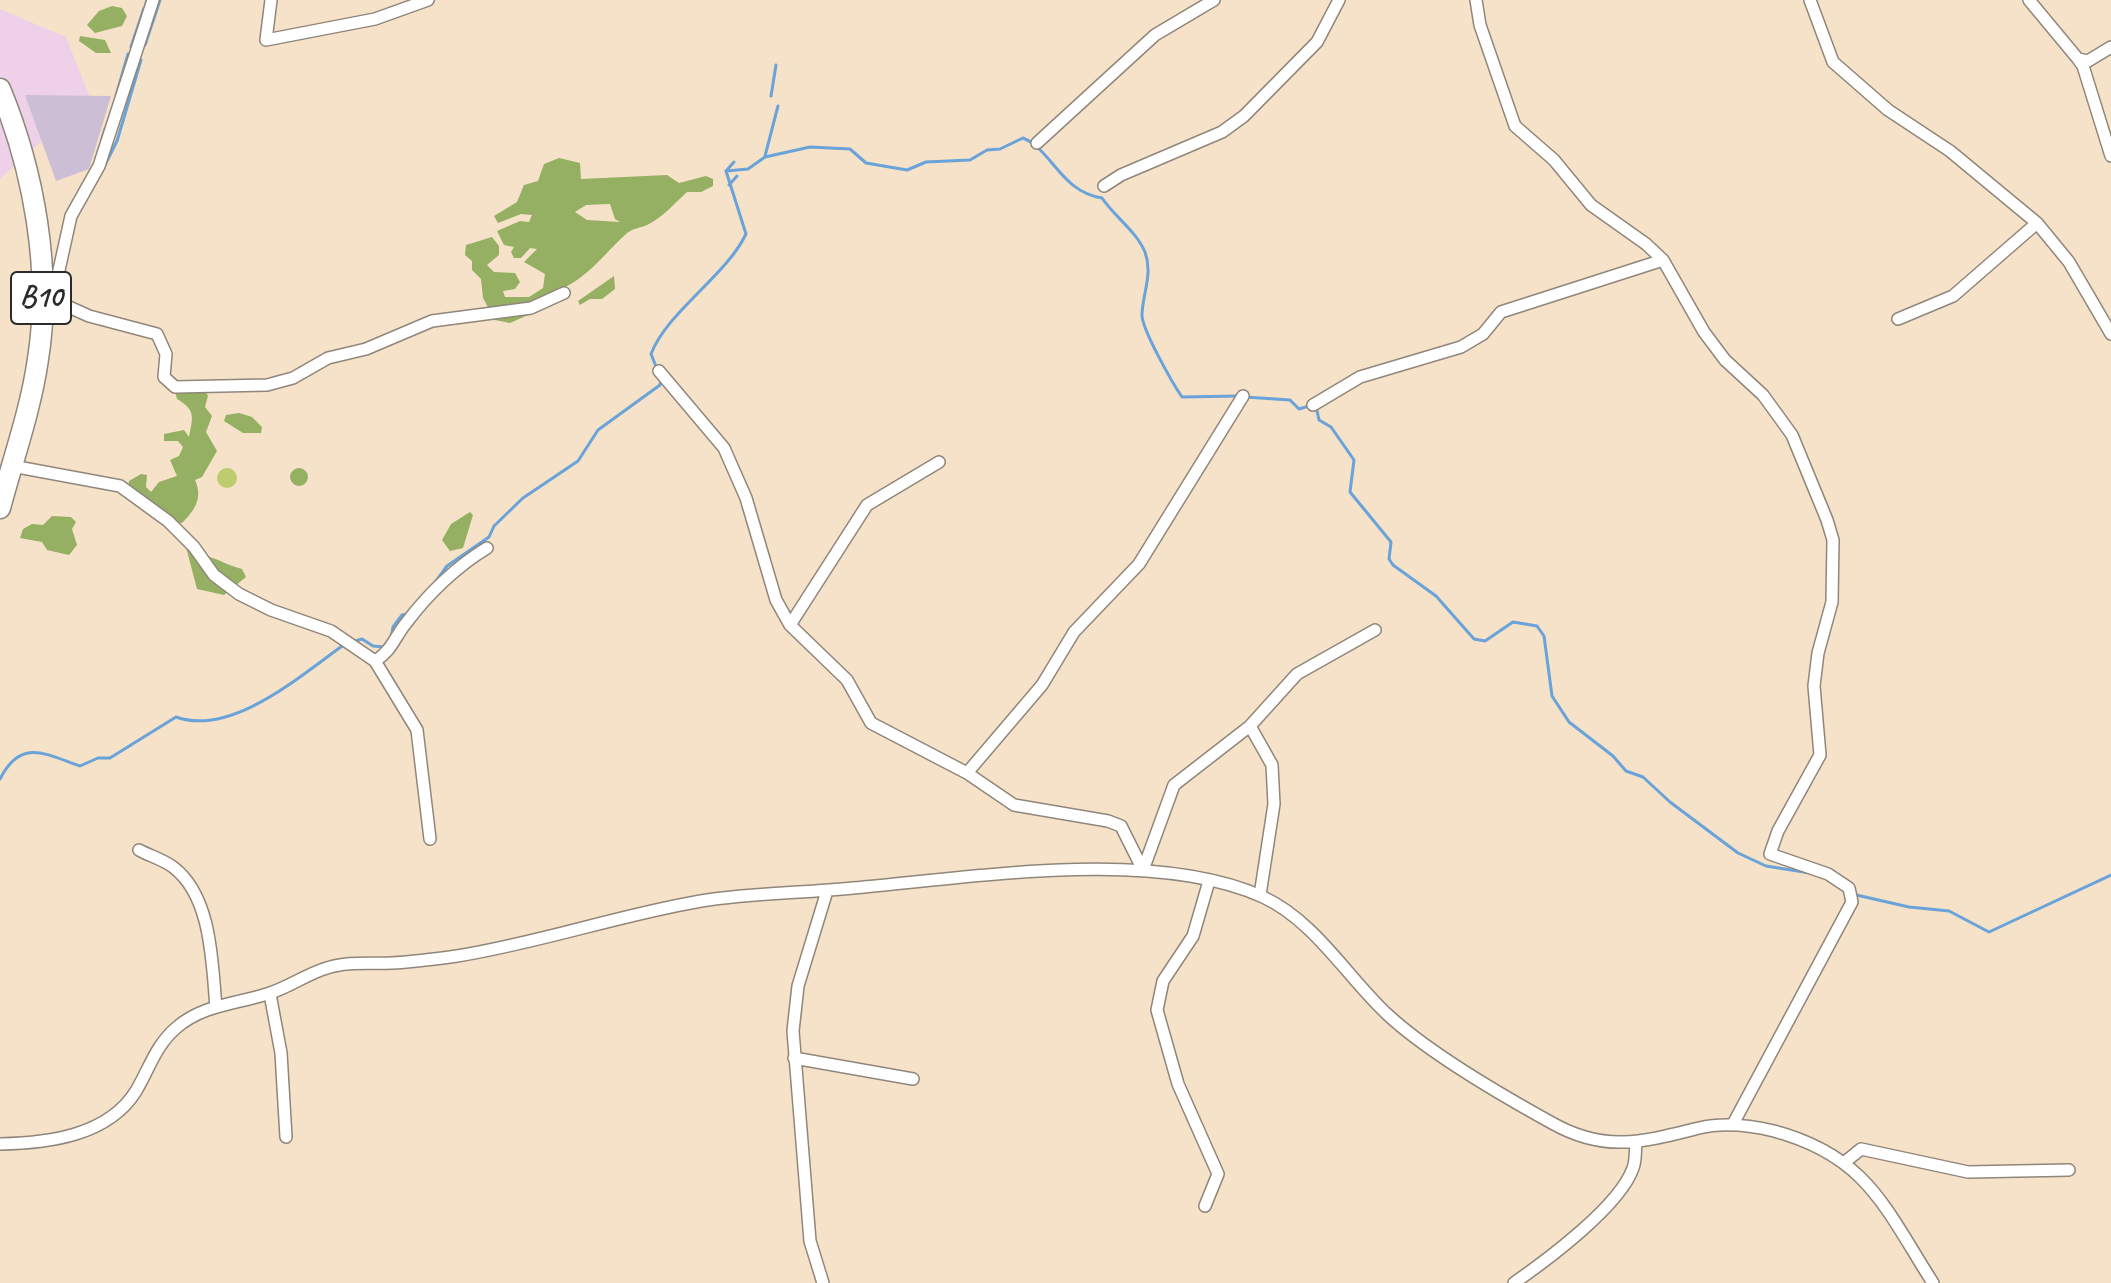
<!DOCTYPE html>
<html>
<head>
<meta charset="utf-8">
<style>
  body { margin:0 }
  canvas { display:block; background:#f5e2c9 }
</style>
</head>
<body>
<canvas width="2111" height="1283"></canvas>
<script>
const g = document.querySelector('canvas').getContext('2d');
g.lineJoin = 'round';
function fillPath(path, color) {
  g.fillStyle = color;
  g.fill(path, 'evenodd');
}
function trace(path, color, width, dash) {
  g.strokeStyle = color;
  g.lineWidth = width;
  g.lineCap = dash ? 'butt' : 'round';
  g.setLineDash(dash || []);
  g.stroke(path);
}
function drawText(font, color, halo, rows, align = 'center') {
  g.font = font + ' Caveat,sans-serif';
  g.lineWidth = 6;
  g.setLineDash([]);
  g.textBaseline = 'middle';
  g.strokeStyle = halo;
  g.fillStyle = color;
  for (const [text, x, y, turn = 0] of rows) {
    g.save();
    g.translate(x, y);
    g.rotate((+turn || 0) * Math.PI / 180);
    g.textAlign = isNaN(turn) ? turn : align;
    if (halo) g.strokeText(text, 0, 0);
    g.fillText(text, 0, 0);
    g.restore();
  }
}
fillPath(new Path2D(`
  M0,9L66,37L90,98L0,179Z`), '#eed0e8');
fillPath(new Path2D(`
  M25,95L111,96L89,169L56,181Z`), '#ccbed4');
fillPath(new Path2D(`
  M217 478a10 10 0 1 1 20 0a10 10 0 1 1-20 0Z`), '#bccc6f');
fillPath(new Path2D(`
  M112,6L122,8L127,16L122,26L95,33L87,25L99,11Z
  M80,36L105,40L111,53H96L79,41Z
  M559,158L580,163L581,179L667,175L679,183L706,176L713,179V186L701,192H687C675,203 664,216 649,224C642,228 632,228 626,234C603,255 585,281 556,291L553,304L510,323L495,320L483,298L481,279L472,270V261L465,255L466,245L492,237L499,246V255L487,265L494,272L515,273L520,282L515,289L503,291L505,297H529L543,288L545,274L524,262L537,249L530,248L521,258H514L511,252L514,247L504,245L497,231L520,221L529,222L532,215L521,214L498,223L494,216L517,202L524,185L538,181L544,164ZM610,204L615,219L620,222L587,220L575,212L586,205Z
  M614,276L615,289L602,299H590L580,305L578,301Z
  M205,391L208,396L205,407L212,416L206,432L217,451L202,477L195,480C203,498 195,510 182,523H176L128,486L129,481L141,474L147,475L146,487L151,492L159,482L177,476L170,460L179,456L183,447L178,441H164V434L184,430L189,437C193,417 196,410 177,399L175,392Z
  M239,413L252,417L262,427L261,433H243L224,421L226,415Z
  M290 477a9 9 0 1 1 18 0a9 9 0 1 1-18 0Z
  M470,512L473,515L463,548L450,551L442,540L451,524Z
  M52,516L71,517L76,522L72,529L77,545L69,555L47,550L42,542L20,538L23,529L32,524L43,525Z
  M186,547L195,555C212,554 225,565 242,569L246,577L224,595L197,589Z`), '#95b062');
trace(new Path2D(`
  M146,3L147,0
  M145,45L160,0
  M131,47L144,8
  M116,96L128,54
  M771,96L776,65
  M102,139L105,129
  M765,156L778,106
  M104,167L117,141L141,60
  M726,171L734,162
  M729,185L737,176
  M657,369L651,354C667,312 726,276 746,234L726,171L748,169L765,157L810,147L850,149L866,163L907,170L926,162L970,160L987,150L1000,149L1023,138C1053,151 1060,191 1102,198C1114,216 1136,231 1145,252C1153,274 1143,292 1142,314C1141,328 1173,384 1182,397L1237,396
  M1245,397L1290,400L1299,409L1309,406
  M1316,406L1319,420L1331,427L1354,460L1350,492L1391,542L1389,559L1393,565L1436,596L1474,639L1485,641L1513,622L1537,626L1544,636L1552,696L1569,722L1613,756L1626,771L1643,777L1670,802L1738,853L1766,866L1810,873
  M431,588L447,566L489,537L494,526L523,498L578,461L598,430L660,385L661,380
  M391,638L393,627L402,615L408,614
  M352,642L362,639L373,646L385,647
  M0,779C21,738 45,754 80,766L98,758H110L176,717C232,737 301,675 345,644
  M1852,894L1909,907L1949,911L1989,932L2111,875`), '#69a3d9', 3);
const street = new Path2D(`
  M271,0L266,40L375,19L428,0
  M1476,0L1480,25L1515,126L1554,160L1591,205L1646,244L1663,260L1704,332L1725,360L1763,395L1792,435L1827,520L1833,540L1832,602L1818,653L1814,686L1820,755L1778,831L1770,854L1828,874L1849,888L1852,902L1733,1124
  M1810,0L1833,62L1888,110L1950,151L2037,223L2069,262L2111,334
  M2029,0L2078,59L2088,61L2111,47
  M2078,59L2083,66L2111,156
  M1037,143L1155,35L1214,0
  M1104,186L1121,175L1222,132L1244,116L1317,42L1339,0
  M49,298L89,316L157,334L166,354L164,377L175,387L267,385L293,378L328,358L366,349L432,321L531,308L564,293
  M44,304L55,288L71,216L99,166L153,0
  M1898,319L1953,296L2037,223
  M659,371L724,448L746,498L776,600L790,625L847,680L871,723L967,773L1014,805L1108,821L1121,826L1143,870L1174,785L1250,726L1297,674L1375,630
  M1313,405L1360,377L1461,347L1483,334L1501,312L1663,260
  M12,466L120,486L168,521L194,547L214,575L239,594L271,610L331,631L375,661C392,651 395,636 407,622C428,594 457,566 487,548
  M790,625L867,505L939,462
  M375,661L417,730L430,839
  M1250,726L1272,765L1274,804L1260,895
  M967,773L1042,685L1074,632L1139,564L1243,396
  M139,850C150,856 164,860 173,867C212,896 212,964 216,1007
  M270,994L281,1053L286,1137
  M794,1058L913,1079
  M0,1144C48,1143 108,1136 136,1091C149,1069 156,1045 176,1028C202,1005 236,1004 267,994C288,988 306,974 327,968C347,961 371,964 392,963C413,962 435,959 457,956C539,943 619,915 701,901C750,893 803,893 853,888C971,878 1153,847 1263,897C1315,921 1347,977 1388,1015C1428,1052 1503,1096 1552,1123C1605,1153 1643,1142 1699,1128C1724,1122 1749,1125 1774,1131C1867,1156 1885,1208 1933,1283
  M1845,1162L1861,1149L1968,1172L2069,1170
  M1205,1206L1218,1174L1178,1084L1157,1010L1163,981L1193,936L1209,881
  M823,1283L810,1241L793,1031L798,986L827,891
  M1514,1283C1547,1260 1620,1206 1633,1168C1636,1161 1635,1151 1636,1143`);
const highway = new Path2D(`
  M0,89C34,171 52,271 38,359C31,409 13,459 0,508`);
trace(street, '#90867a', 14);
trace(highway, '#90867a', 23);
trace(street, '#fff', 11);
trace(highway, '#fff', 20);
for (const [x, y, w] of [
  [41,298,60]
]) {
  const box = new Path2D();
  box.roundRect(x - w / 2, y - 26, w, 52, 6);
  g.fillStyle = '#fff';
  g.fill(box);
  trace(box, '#2b2b2b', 2);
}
drawText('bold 30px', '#2b2b2b', null, [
  ["B10",41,298]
]);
</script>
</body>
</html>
